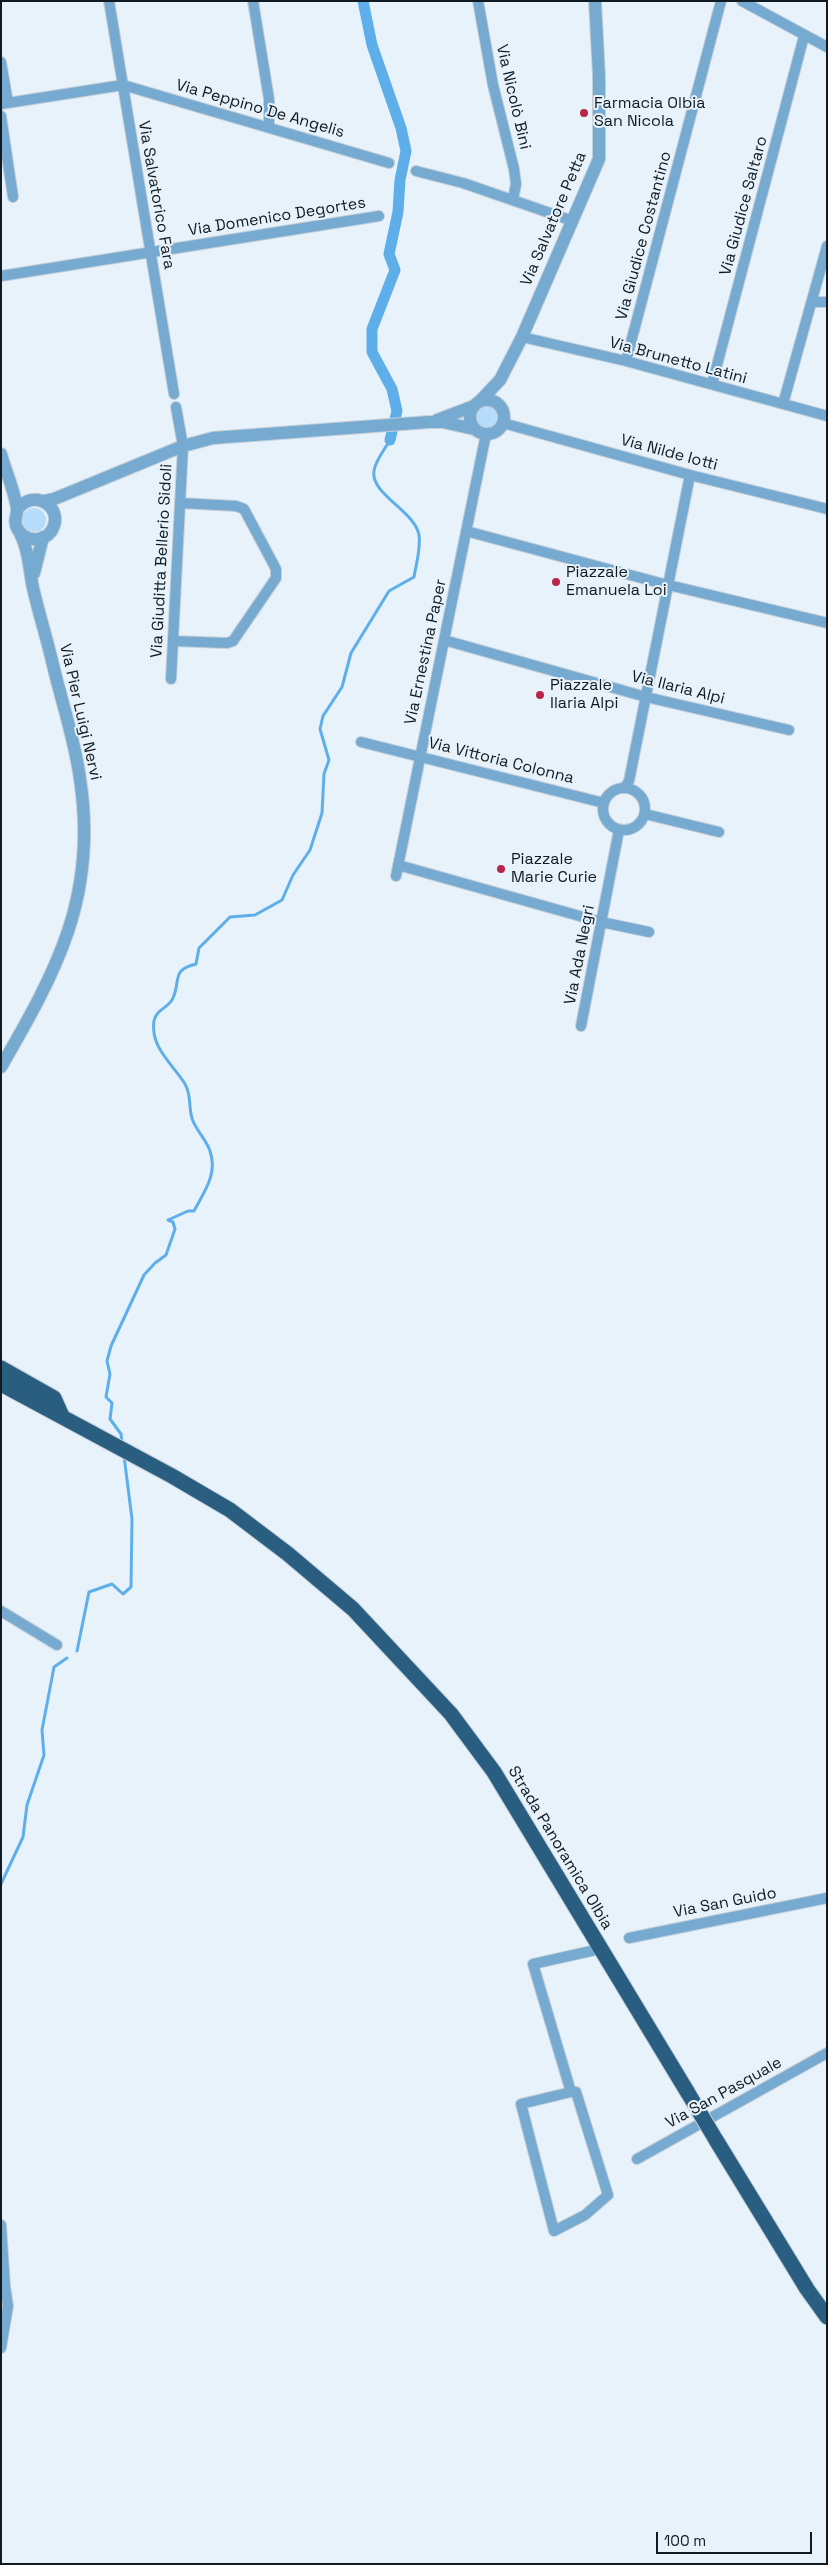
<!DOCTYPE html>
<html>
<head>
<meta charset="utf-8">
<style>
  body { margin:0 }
  #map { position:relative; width:828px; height:2565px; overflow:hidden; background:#e7f2fb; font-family:"Space Grotesk",sans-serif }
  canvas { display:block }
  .frame { position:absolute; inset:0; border:2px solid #0f1a22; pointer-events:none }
  .scale { position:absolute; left:656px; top:2532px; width:156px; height:22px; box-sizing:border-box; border:2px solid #0f1a22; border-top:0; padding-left:6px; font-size:15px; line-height:18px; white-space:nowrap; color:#0f1a22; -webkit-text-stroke:4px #e7f2fb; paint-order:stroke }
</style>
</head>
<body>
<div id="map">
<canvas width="828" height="2565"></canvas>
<div class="frame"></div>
<div class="scale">100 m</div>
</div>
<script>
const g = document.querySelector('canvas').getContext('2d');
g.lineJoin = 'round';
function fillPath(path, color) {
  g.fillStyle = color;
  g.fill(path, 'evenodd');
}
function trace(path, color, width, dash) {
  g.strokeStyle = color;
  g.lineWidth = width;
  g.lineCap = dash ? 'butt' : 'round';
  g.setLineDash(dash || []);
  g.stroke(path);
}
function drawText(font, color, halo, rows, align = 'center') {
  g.font = font + ' "Space Grotesk",sans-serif';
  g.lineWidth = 4;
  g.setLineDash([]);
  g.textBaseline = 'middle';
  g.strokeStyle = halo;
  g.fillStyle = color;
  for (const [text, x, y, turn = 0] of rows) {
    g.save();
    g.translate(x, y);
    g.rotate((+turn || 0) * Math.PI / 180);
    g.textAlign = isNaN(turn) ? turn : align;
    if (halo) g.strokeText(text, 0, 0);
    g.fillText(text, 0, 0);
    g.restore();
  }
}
fillPath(new Path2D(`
  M476 417a12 12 0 1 1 24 0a12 12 0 1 1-24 0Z
  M22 520a12 12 0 1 1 24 0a12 12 0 1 1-24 0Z`), '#b5ddfb');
trace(new Path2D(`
  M122,1442L121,1434L110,1419L112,1403L106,1397L110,1374L107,1361L111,1346L144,1275L155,1263L166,1255L175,1229L173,1222L168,1220L188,1211H194C204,1192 218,1174 210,1151C207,1141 197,1131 193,1121C188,1110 192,1095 185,1084C173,1064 150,1048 154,1021C156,1009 169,1008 173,998C181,980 171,970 196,964L199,948L230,917L255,915L282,900L293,875L310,850L322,813L324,774L329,760L320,729L323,716L342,687L351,653L389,591L414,577C416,564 421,549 419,535C415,511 370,494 374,471C375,461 385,449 390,440
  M77,1651L89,1592L112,1584L123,1594L131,1587L132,1519L124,1456
  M1,1884L23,1837L27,1805L44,1755L42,1730L54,1667L67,1658`), '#5eafe9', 3);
trace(new Path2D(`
  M363,1L372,45L401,128L406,151L400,180L398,212L389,254L395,270L372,329V352L392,389L397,411L390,440`), '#5eafe9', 11);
const minor = new Path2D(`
  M109,1L174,394
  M253,1L269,99V126
  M478,1L493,85L514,169L516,184L513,199
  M742,1L827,47
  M1,62L8,103
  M1,104L123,85L389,163
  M1,116L13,197
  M416,171L463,183L573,221
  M1,276L379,216
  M812,302H827
  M522,337L626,361L827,416
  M626,361L721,1
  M712,384L804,36
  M783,404L827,246
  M503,423L690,475L827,509
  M466,531L660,583L827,623
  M444,640L646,697L789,730
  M173,641L227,643L233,641L276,578V569L244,509L236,506L180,503
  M171,679L183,446L176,407
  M361,742L604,803
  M625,787L629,781L690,475
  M603 809a21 21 0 1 1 42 0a21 21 0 1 1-42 0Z
  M645,814L719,832
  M398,865L601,922L649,932
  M396,876L486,434
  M581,1026L619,830
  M1,1611L57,1645
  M629,1938L827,1898
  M571,2092H576L608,2195L585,2215L554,2231L521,2104Z
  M571,2092L533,1964L600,1949
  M637,2159L827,2053
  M1,2225L5,2286L1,2287
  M1,2348L8,2306L5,2286`);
const tertiary = new Path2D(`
  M470 417a17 17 0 1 1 34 0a17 17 0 1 1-34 0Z
  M480,401L500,380L522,337L599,159V76L595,1
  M437,420L474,406
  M1,454C5,470 16,494 17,510C17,517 13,521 17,528C24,542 44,543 52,530C65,507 33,487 17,510
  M44,501L54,499L183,446L213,438L429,422H443L474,429
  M34,573L43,537
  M1,1067C57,970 98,896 80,779C75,741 62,703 53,665C47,639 39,614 33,588C29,569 29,551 20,533`);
const trunk = new Path2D(`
  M1,1368L54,1398L62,1416
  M1,1384L172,1476L230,1510L288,1554L353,1609L451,1714L494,1772L688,2093
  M716,2140L807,2289L827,2317`);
trace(minor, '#c4cfd8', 12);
trace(tertiary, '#c4cfd8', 14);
trace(trunk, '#c4cfd8', 17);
trace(minor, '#76aad0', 10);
trace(tertiary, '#76aad0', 12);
trace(trunk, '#2a5e81', 15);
const trunkBridge = new Path2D(`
  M688,2093L716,2140`);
trace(trunkBridge, '#c4cfd8', 17, []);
trace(trunkBridge, '#2a5e81', 15);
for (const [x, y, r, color] of [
  [584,113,5,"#b72548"],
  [556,582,5,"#b72548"],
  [540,695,5,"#b72548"],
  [501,869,5,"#b72548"]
]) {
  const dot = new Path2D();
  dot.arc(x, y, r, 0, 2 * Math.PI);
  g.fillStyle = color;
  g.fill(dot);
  trace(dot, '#e7f2fb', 2);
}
drawText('16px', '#0f1a22', '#e7f2fb', [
  ["Via Nicolò Bini",513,97,77],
  ["Via Peppino De Angelis",260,109,16],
  ["Via Salvatorico Fara",156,195,80],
  ["Via Giudice Saltaro",744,206,-75],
  ["Via Domenico Degortes",277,217,-9],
  ["Via Salvatore Petta",554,219,-67],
  ["Via Giudice Costantino",644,236,-75],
  ["Via Brunetto Latini",678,361,15],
  ["Via Nilde Iotti",669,453,15],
  ["Via Giuditta Bellerio Sidoli",162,561,-87],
  ["Via Ernestina Paper",426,652,-78],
  ["Via Ilaria Alpi",678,688,14],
  ["Via Pier Luigi Nervi",80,712,77],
  ["Via Vittoria Colonna",501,761,14],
  ["Via Ada Negri",580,955,-79],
  ["Strada Panoramica Olbia",560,1848,59],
  ["Via San Guido",725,1903,-11],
  ["Via San Pasquale",724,2093,-29]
]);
drawText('16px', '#0f1a22', '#e7f2fb', [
  ["Farmacia Olbia",594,104],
  ["San Nicola",594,122],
  ["Piazzale",566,573],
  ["Emanuela Loi",566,591],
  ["Piazzale",550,686],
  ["Ilaria Alpi",550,704],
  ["Piazzale",511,860],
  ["Marie Curie",511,878]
], 'left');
</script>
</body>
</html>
